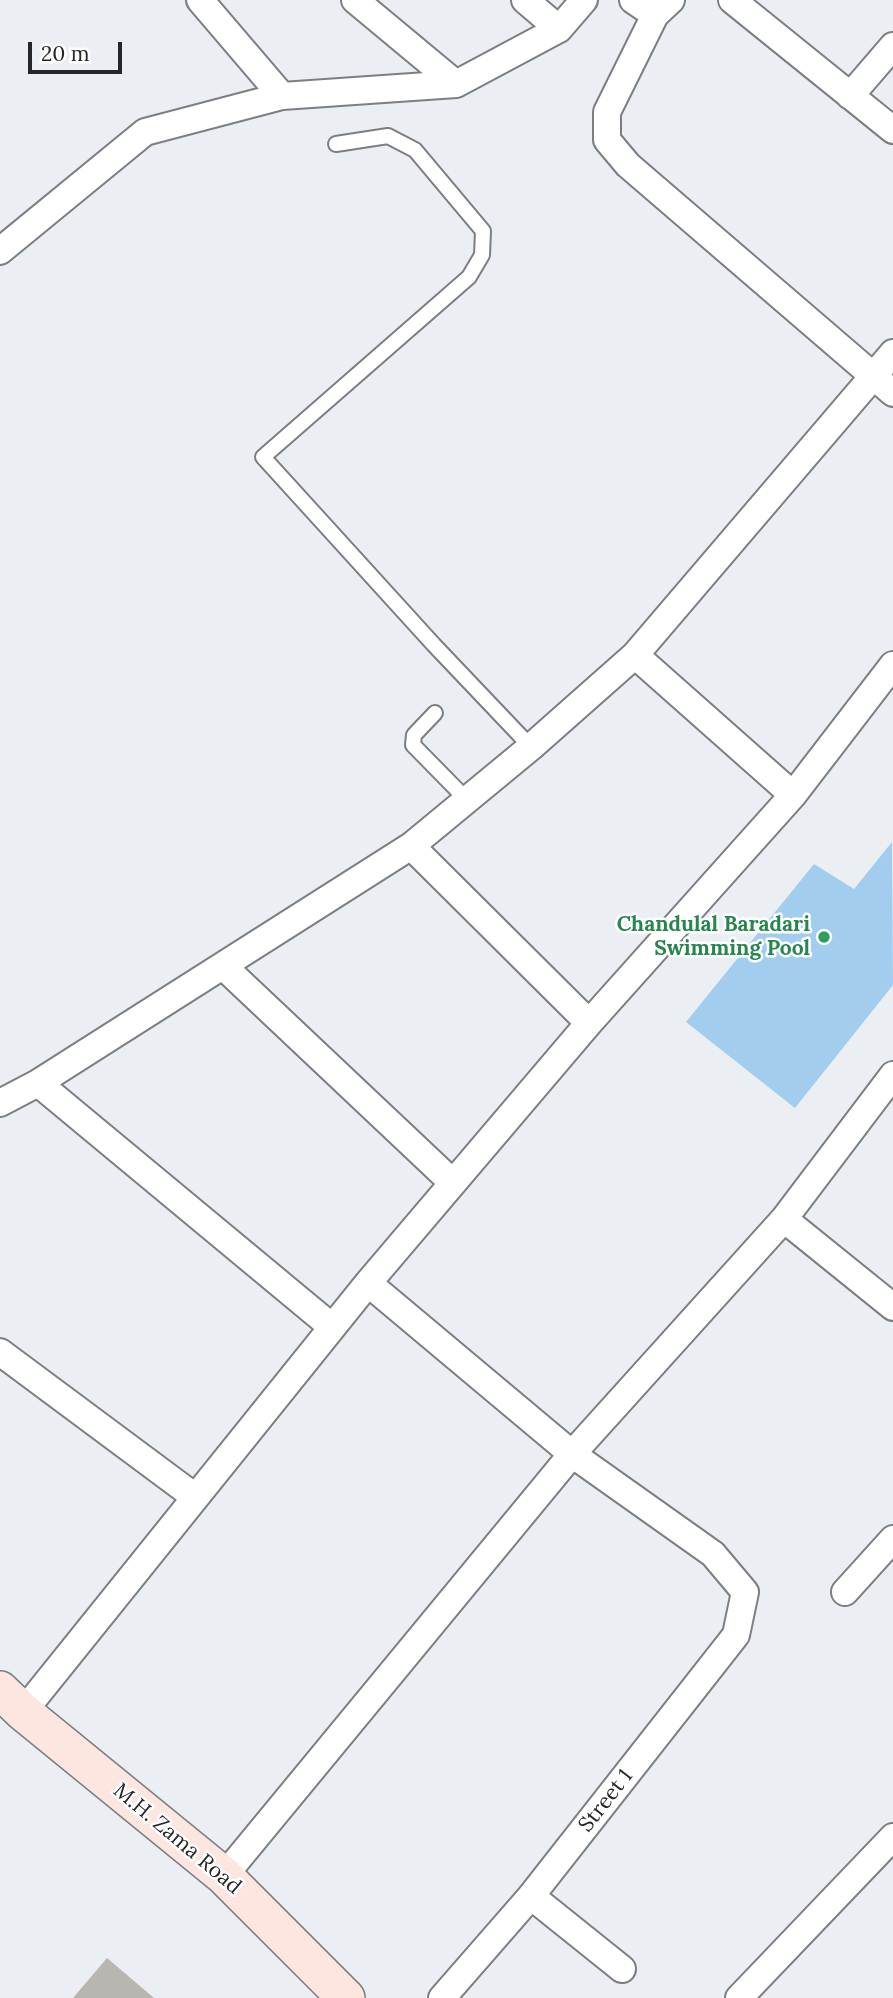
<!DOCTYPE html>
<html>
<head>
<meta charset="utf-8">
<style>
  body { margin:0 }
  #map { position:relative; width:893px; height:1998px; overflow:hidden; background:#ebeef3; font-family:Lora,serif }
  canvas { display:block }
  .scale { position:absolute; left:28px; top:42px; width:94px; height:32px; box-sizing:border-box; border:4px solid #252628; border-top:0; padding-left:9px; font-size:21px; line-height:24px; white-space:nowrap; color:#252628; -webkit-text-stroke:5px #fff; paint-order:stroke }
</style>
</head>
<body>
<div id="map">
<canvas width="893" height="1998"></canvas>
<div class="scale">20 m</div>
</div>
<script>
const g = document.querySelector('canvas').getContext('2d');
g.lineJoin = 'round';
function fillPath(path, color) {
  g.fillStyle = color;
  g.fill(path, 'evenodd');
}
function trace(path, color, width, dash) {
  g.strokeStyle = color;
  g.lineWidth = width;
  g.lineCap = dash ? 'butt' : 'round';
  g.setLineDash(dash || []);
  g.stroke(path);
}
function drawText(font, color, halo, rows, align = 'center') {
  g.font = font + ' Lora,serif';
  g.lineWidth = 5;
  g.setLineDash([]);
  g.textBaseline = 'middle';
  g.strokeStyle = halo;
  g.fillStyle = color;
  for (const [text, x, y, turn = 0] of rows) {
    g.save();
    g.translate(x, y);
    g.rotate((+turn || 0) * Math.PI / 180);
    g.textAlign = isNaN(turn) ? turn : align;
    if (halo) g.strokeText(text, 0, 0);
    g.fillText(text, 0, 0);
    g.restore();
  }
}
fillPath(new Path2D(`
  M892,842L893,985L795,1108L686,1022L814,864L854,889Z`), '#a2cdef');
fillPath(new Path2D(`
  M107,1958L154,1998H73Z`), '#b9b5b1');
const service = new Path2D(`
  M336,144L388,136L415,150L483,231L482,255L469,277L263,457L434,645L531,747
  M435,713L414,735L413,745L467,800`);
const minor = new Path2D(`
  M200,0L282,96
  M355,0L456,84
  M525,0L559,29
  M633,0L655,15
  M671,0L655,15L607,112V140L628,165L893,393
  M732,0L893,130
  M850,96L893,46
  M0,251L145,132L282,96L456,84L559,29L584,0
  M635,655L793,795
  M411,846L589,1023
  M223,966L453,1183
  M38,1083L332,1327
  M0,1103L38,1083L411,846L531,747L635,655L893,353
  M784,1219L893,1307
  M368,1283L572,1454L713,1554L745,1592L736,1635L531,1896L442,1998
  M0,1352L195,1497
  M845,1592L893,1539
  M23,1712L368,1283L589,1023L793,795L893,665
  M224,1876L572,1454L784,1219L893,1075
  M531,1896L622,1969
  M739,1998L893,1837`);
const secondary = new Path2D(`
  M0,1690L23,1712L224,1876L346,1998`);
trace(service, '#7b7e82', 18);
trace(minor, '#7b7e82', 30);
trace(secondary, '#7b7e82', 40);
trace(service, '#fff', 14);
trace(minor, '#fff', 26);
trace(secondary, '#fde5e0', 37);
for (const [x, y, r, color] of [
  [824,937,7,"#2e9e5b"]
]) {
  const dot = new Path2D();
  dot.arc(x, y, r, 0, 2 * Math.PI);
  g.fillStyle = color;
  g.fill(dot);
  trace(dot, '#fff', 2.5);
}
drawText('bold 21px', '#27864d', '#fff', [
  ["Chandulal Baradari",810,925],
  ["Swimming Pool",810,949]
], 'right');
drawText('21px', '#252628', '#fff', [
  ["Street 1",606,1801,-52],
  ["M.H. Zama Road",177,1839,40]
]);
</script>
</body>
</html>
